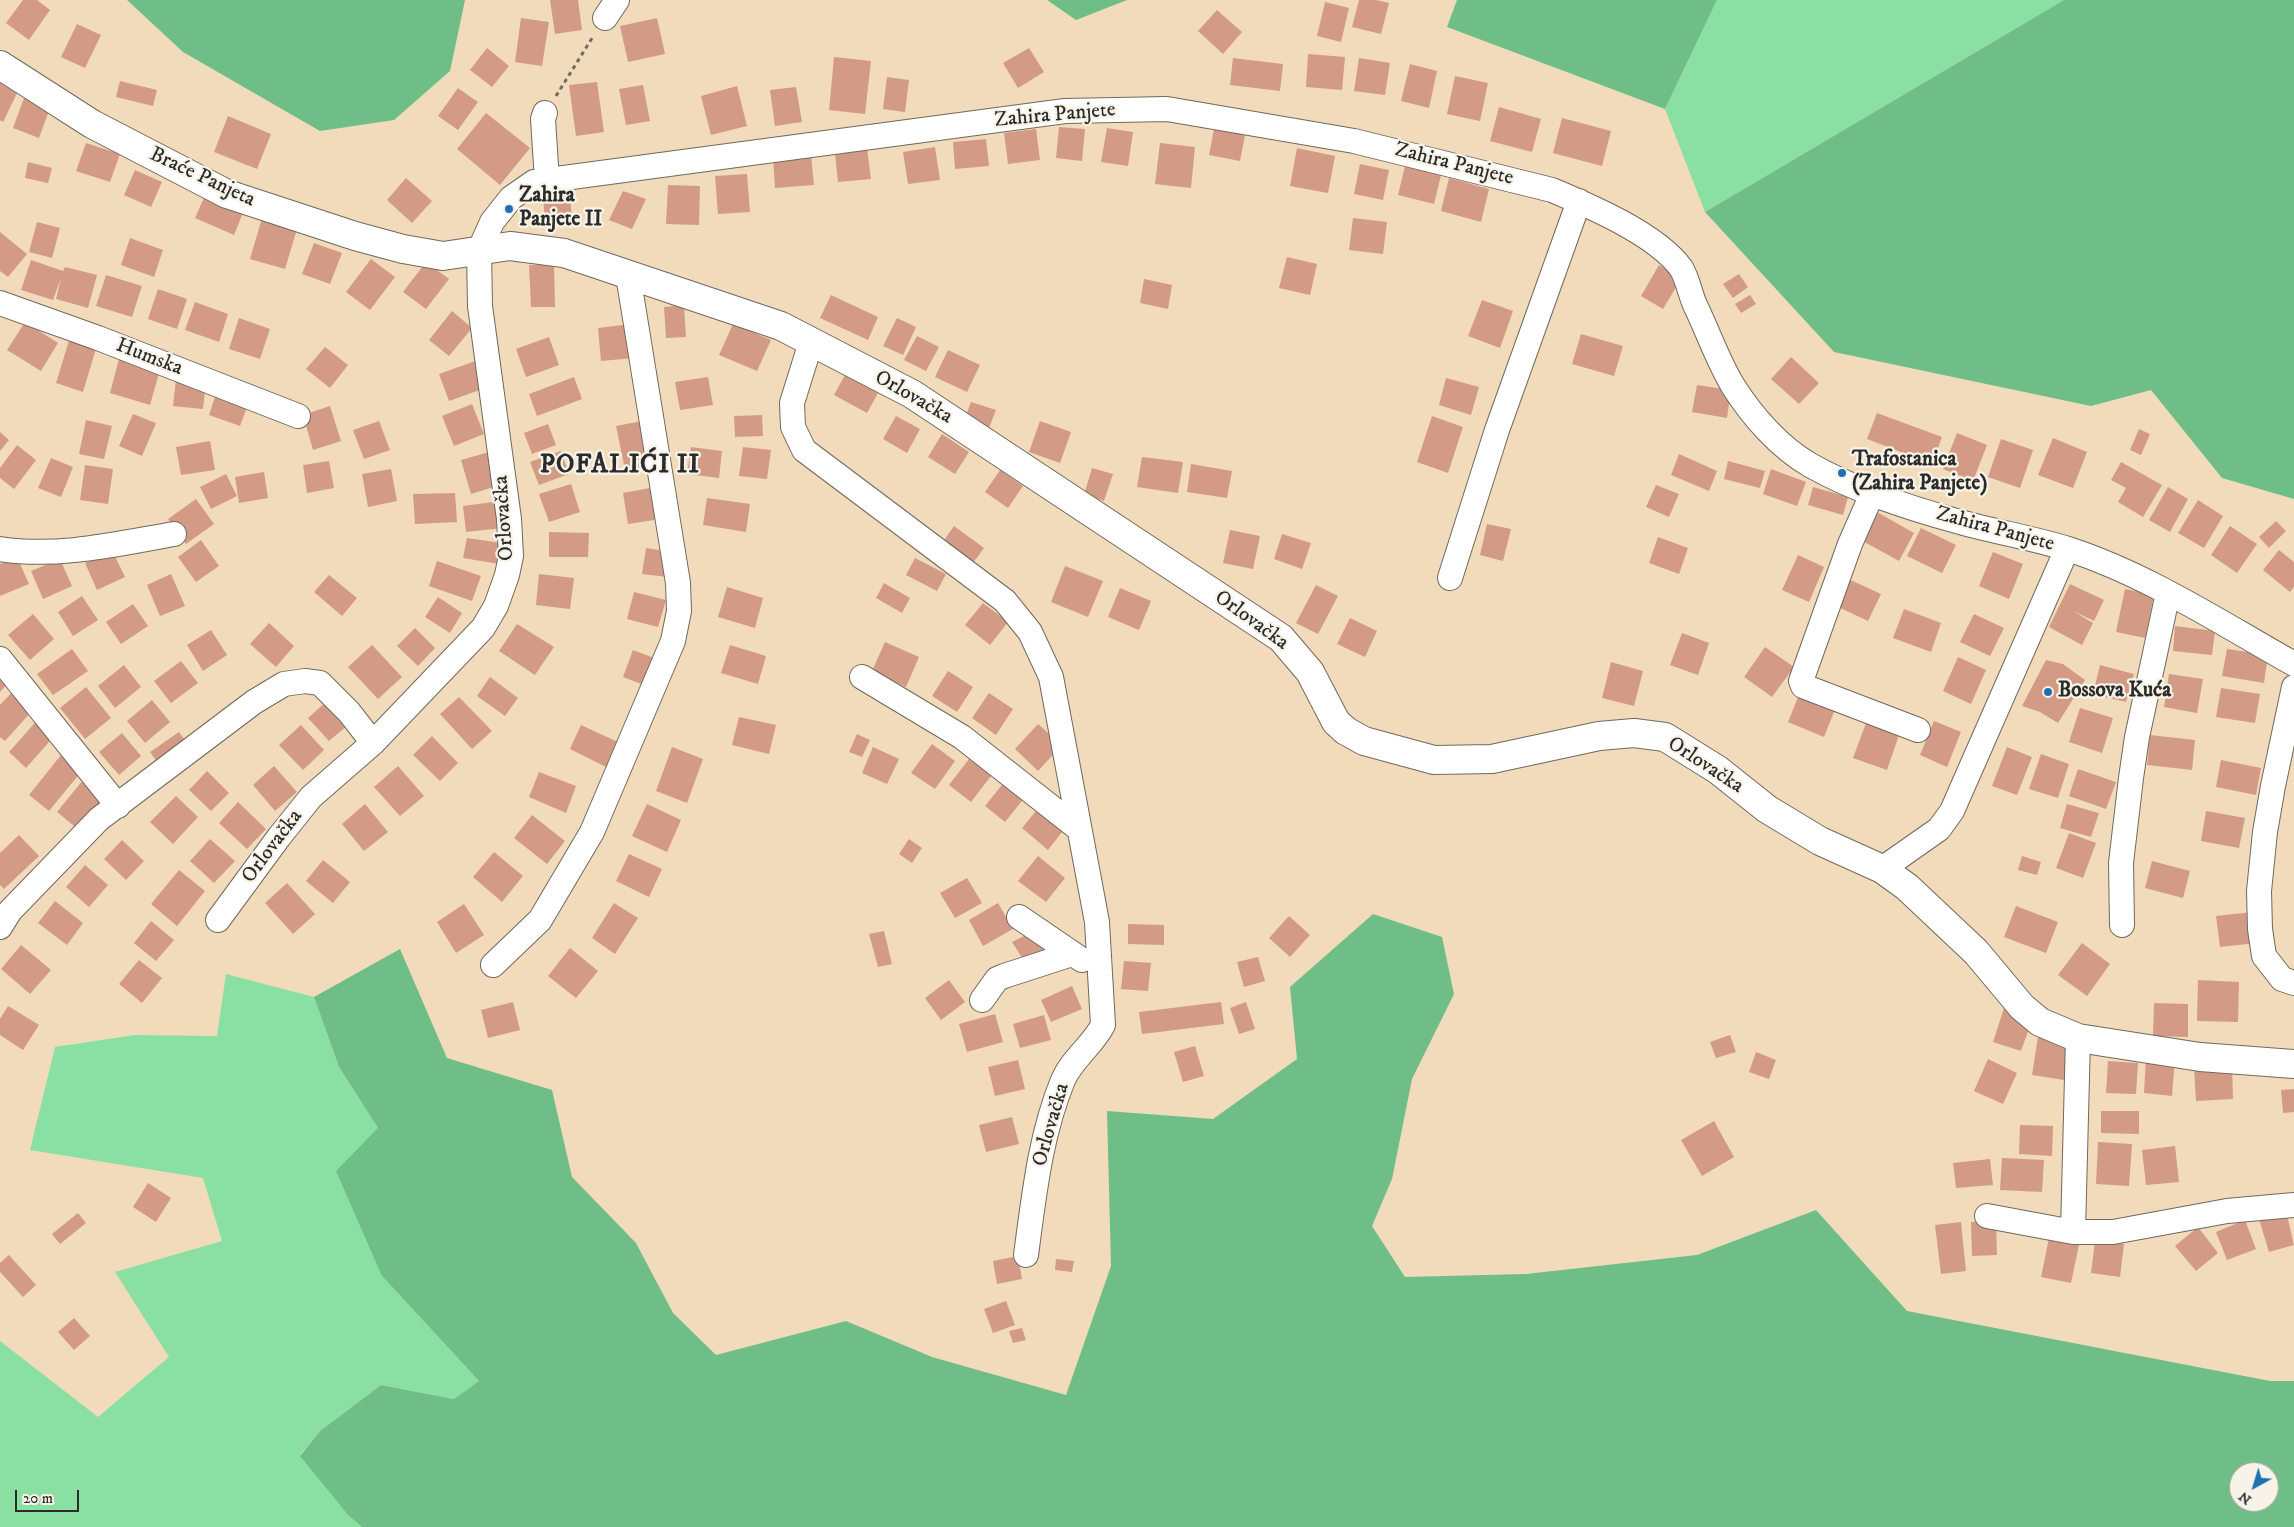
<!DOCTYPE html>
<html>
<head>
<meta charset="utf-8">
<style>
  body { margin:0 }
  #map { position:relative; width:2294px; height:1527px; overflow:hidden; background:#f1dbbb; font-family:"IM FELL DW Pica",serif }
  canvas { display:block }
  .north { position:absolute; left:2229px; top:1462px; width:50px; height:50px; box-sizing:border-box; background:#f7f3e8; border:1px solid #a5a39c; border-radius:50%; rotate:219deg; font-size:14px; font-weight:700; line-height:20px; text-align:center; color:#2b2b2b }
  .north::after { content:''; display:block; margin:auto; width:18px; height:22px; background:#1f6fb2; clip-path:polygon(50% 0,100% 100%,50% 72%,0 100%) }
  .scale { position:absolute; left:15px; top:1490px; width:64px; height:22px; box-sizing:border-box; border:2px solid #2b2b2b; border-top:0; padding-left:6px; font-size:15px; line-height:18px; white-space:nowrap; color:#2b2b2b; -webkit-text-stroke:4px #f7f3e8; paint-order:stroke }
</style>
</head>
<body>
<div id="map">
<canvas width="2294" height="1527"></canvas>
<div class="north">N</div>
<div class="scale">20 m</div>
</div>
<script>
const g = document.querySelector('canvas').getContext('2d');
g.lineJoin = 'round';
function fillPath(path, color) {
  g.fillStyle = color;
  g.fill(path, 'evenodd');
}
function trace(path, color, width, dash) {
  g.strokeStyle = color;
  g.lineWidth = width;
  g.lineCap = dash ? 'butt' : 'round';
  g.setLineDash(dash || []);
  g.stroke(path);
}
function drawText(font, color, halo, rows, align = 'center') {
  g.font = font + ' "IM FELL DW Pica",serif';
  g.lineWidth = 4.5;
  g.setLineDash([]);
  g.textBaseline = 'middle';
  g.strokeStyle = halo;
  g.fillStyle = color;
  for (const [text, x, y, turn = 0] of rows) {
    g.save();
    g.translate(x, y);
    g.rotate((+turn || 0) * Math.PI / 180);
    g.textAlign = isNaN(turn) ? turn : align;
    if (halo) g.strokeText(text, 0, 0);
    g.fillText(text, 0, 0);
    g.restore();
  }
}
fillPath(new Path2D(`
  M1717,0H2064L1705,212L1665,109Z
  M226,974L314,997L339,1067L378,1128L382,1276L479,1381L454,1399L381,1385L320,1431L300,1455L348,1515L362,1527H0V1341L98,1417L169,1357L115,1272L222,1241L203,1178L30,1150L55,1047L135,1035L217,1036Z`), '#8adfa2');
fillPath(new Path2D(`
  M127,0H465L450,71L394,120L320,131L183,52Z
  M1047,0H1127L1076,20Z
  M1457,0H1717L1665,109L1447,27Z
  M2064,0H2294V499L2222,478L2151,390L2091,406L1834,352L1705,212Z
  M1373,914L1442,937L1454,994L1412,1079L1392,1179L1372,1226L1405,1277L1526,1274L1697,1255L1816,1210L1907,1311L2270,1381H2294V1527H362L348,1515L300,1456L320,1431L381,1385L454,1399L479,1381L382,1276L336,1171L378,1128L339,1067L314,997L400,949L447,1058L552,1090L572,1177L636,1243L673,1313L716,1355L846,1321L932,1357L1066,1395L1111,1266L1107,1111L1213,1119L1297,1059L1290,987ZM2239,1472H2269V1502H2239Z`), '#6fbe88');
fillPath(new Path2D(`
  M23,0H37L50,10L29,40L6,23Z
  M550,0H578L582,30L555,34Z
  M1359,0H1376L1389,3L1381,34L1352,27Z
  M1325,2L1349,8L1341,42L1317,36Z
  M1217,10L1242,32L1223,54L1198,31Z
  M521,18L549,22L542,66L515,62Z
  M657,18L665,54L628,62L620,26Z
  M77,24L101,35L85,68L61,57Z
  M487,48L509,66L492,87L470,70Z
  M1029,48L1044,72L1018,88L1003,63Z
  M1308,54L1345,57L1342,90L1306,87Z
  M834,57L871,61L865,114L829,110Z
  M1233,58L1283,64L1280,91L1230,85Z
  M1359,58L1390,63L1385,95L1354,91Z
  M1410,64L1437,71L1429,108L1401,101Z
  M1455,76L1488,83L1480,121L1447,114Z
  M887,77L909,80L905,112L883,109Z
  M0,79L20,87L3,122L0,120Z
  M120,81L157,90L153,106L116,97Z
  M597,82L604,132L576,136L569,85Z
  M643,85L650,121L626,125L619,89Z
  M737,86L747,126L711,135L701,96Z
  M796,87L802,122L775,126L770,90Z
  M458,88L478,102L458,130L438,116Z
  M24,98L50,108L39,138L13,128Z
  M1499,107L1541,119L1532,152L1490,141Z
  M486,113L530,148L500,185L457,149Z
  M228,116L271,134L257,169L214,152Z
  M1562,118L1611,131L1602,166L1553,153Z
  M1215,124L1246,130L1240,161L1209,155Z
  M1059,127L1085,129L1082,161L1056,158Z
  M1107,128L1133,132L1128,166L1101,162Z
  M1036,129L1040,160L1008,164L1004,133Z
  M986,139L989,166L955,169L953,142Z
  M86,143L120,154L110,182L76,171Z
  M1160,143L1195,147L1191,188L1155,184Z
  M935,147L940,180L908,184L903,152Z
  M1297,148L1335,156L1328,193L1290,186Z
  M867,149L871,179L838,182L835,153Z
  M811,155L814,185L775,188L773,158Z
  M28,162L52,168L48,183L25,178Z
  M1406,162L1442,171L1434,204L1398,195Z
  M1360,164L1389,170L1383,200L1354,194Z
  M135,170L162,182L151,207L124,195Z
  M747,174L750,212L718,214L715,176Z
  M406,178L432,201L412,223L387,200Z
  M1449,178L1489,189L1481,222L1441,211Z
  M668,185L700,186L699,225L666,224Z
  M207,191L245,208L234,235L195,218Z
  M623,191L646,199L632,229L609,220Z
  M570,193L572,221L545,223L543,194Z
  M262,218L297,229L285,269L250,259Z
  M1353,218L1387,222L1383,254L1349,250Z
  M37,222L60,228L52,258L29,252Z
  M0,232L27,254L8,277L0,271Z
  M130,238L163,250L154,277L121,265Z
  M314,243L342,253L330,284L302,274Z
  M1287,257L1317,264L1310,295L1279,288Z
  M371,259L395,277L370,310L346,292Z
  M31,260L63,271L65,267L97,275L88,308L56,299L61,278L53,300L21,290Z
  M426,262L449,279L426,309L403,292Z
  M529,265H554L555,307H531Z
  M1659,265L1681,279L1663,309L1641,296Z
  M1739,274L1748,287L1733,298L1723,284Z
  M106,275L142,286L132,317L96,306Z
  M1144,279L1172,285L1168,309L1140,303Z
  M158,289L187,299L177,329L148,319Z
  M831,295L878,317L868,340L820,318Z
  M1750,295L1756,304L1741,313L1735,304Z
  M1482,300L1513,311L1500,348L1468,336Z
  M195,302L228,314L219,342L185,330Z
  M684,305L686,337L666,338L664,307Z
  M452,311L472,328L449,356L429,340Z
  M239,318L270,329L260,359L229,349Z
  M897,318L916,327L903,355L883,346Z
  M25,322L58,343L41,371L7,350Z
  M631,324L634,358L601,361L598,328Z
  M733,324L771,340L757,371L719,355Z
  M71,334L98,342L83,392L56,383Z
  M1581,334L1623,346L1614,376L1572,364Z
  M917,336L939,347L926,371L904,360Z
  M549,337L559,365L526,377L516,349Z
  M325,347L348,365L330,388L306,369Z
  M948,350L980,365L967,392L935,377Z
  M120,355L161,366L150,405L110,393Z
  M1791,357L1819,383L1799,404L1771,379Z
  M478,360L488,387L449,401L439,374Z
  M845,375L878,393L867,413L834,395Z
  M574,377L582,399L537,416L529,394Z
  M708,377L713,405L680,410L675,382Z
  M1446,378L1479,387L1471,415L1439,405Z
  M176,379L206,382L203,409L173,406Z
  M1697,385L1731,390L1727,418L1692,412Z
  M218,388L250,399L240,426L209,415Z
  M971,402L996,410L989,428L964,420Z
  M472,404L484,434L454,446L442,416Z
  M330,406L341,441L313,450L303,415Z
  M1877,413L1942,437L1932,464L1867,439Z
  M133,414L156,423L142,456L119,446Z
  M762,415L763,436L735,437L734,416Z
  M896,416L920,429L907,453L883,439Z
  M1432,416L1463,427L1448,473L1417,462Z
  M86,420L112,426L104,459L79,454Z
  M379,421L390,450L364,459L353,430Z
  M642,421L651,465L625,470L616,426Z
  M1040,421L1071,432L1060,463L1029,452Z
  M548,424L556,445L532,454L524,433Z
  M2139,429L2150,434L2141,455L2130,450Z
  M0,432L9,440L0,451Z
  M1957,433L1987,445L1973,481L1943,469Z
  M942,434L969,452L955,474L928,457Z
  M2053,438L2087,452L2073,488L2038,475Z
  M2001,439L2033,450L2020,488L1988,477Z
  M210,441L215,470L181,475L176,447Z
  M17,445L36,460L14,489L0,478V468Z
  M691,447L722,451L719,478L687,474Z
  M743,447L771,450L767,479L739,476Z
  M561,451L569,474L539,485L530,462Z
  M489,452L500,485L471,494L461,460Z
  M1679,454L1717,471L1709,491L1671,475Z
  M1142,457L1183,462L1178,493L1137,487Z
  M51,458L73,467L61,497L38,488Z
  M329,461L334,488L307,493L303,465Z
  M1728,461L1765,471L1760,488L1724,479Z
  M2121,462L2162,485L2143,517L2118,502L2126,488L2111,480Z
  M1191,464L1232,471L1227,498L1187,492Z
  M85,465L113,469L108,504L80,500Z
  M1092,468L1113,474L1104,501L1084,495Z
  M391,469L397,501L368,507L362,474Z
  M1771,469L1806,482L1797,506L1763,494Z
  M1000,470L1023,486L1008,508L985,492Z
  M264,472L268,498L239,503L235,477Z
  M226,474L237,496L211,509L200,487Z
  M571,484L580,512L549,522L539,494Z
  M1656,485L1679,494L1669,517L1646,507Z
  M655,487L661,519L628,524L623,493Z
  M1813,487L1848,497L1843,515L1808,505Z
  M2168,487L2188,499L2170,532L2149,520Z
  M455,493L457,522L415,524L413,494Z
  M707,498L750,504L746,532L703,525Z
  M196,499L214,524L186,544L168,519Z
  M2198,500L2223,516L2204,548L2178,533Z
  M500,501L503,528L466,532L463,506Z
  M1875,511L1914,533L1899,561L1859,539Z
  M2276,521L2286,531L2269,548L2259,537Z
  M1487,524L1511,529L1503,561L1480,555Z
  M954,526L984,548L970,567L940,546Z
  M2230,526L2257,544L2237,573L2211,555Z
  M1921,528L1956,545L1942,573L1907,556Z
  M1230,530L1260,536L1253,569L1223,563Z
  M549,532L589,533L588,557H549Z
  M1282,534L1311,543L1302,569L1274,559Z
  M1658,537L1688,548L1679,574L1649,563Z
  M467,538L502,543L499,564L463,558Z
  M201,540L219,566L196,582L178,557Z
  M646,548L672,552L668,577L642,574Z
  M112,550L125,577L97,590L85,563Z
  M2279,550L2294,562V587L2290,592L2263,570Z
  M1993,552L2023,564L2009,599L1979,586Z
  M1798,555L1824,567L1809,602L1782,590Z
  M17,557L29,584L0,596V564Z
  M915,558L946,574L937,591L906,575Z
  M60,559L72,586L43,599L31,571Z
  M437,561L481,576L472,601L429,586Z
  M1065,566L1103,581L1088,617L1051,602Z
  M171,574L185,606L160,616L147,585Z
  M539,574L574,578L570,609L536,605Z
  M329,575L357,598L342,616L314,592Z
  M1846,578L1881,594L1868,621L1834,605Z
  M884,583L910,598L902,613L876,598Z
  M2070,584L2104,600L2094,621L2073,611L2093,623L2082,645L2049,627Z
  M1316,585L1338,596L1318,634L1296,623Z
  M727,587L763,598L755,628L718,617Z
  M1120,588L1151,601L1139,630L1108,617Z
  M2125,589L2154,595L2145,638L2116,632Z
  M634,592L666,600L658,627L627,619Z
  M82,596L98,620L73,636L58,612Z
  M438,597L462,613L450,633L425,617Z
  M983,603L1008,622L990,645L965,625Z
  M133,604L148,626L121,644L106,622Z
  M1904,609L1941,623L1931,652L1893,638Z
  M33,614L54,639L30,660L8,635Z
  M1974,614L2004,628L1990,656L1960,642Z
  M1350,618L1377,631L1365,657L1337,644Z
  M269,623L294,646L276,667L250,644Z
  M517,624L554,647L535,675L499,651Z
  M2175,626L2215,631L2212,655L2173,651Z
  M415,628L435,648L418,666L397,646Z
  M211,630L227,655L203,671L187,645Z
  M1682,633L1709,643L1698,675L1670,665Z
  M885,642L919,657L906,687L872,671Z
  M372,645L402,677L378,699L348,667Z
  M730,645L766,656L758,684L721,673Z
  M1765,647L1794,667L1772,697L1744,677Z
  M72,649L88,671L53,695L37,674Z
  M2227,649L2268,655L2264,683L2222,676Z
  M633,650L659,660L649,687L623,677Z
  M1958,657L1986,670L1971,704L1943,691Z
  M2046,660L2063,664L2085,680L2058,723L2040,712L2022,706Z
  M181,661L198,683L171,703L154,681Z
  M1611,662L1643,671L1634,706L1602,698Z
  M124,665L141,687L115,708L98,686Z
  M2100,665L2134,674L2126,702L2093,694Z
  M948,671L973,687L957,712L932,696Z
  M2169,674L2203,679L2197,713L2164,707Z
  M0,676L8,683L0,692Z
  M490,677L518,698L505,716L477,696Z
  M86,687L111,718L85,739L60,708Z
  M2221,688L2260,694L2255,723L2216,717Z
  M13,691L33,710L5,741L0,737V705Z
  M1800,692L1836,707L1824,737L1788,722Z
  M989,693L1013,709L996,735L972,718Z
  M459,697L492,731L472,749L440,714Z
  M152,700L170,722L145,743L127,721Z
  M327,701L348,725L329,741L308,718Z
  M2080,708L2113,718L2102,753L2069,742Z
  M40,717L57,733L26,768L9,752Z
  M739,717L776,725L769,754L732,745Z
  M1934,721L1961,732L1947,767L1920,755Z
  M1866,723L1899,735L1887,770L1853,758Z
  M1038,724L1062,745L1038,771L1015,749Z
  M301,725L324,750L303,770L279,745Z
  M581,725L618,742L606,767L570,749Z
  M179,732L191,749L162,769L150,752Z
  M122,733L141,756L119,775L99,752Z
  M857,734L870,740L862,757L849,752Z
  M2150,735L2195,740L2192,770L2147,765Z
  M432,736L458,763L440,781L413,755Z
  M932,744L955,761L935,789L911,773Z
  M672,747L703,759L687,803L656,791Z
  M873,747L899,759L887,784L862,773Z
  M2007,747L2032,757L2017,795L1992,786Z
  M65,750L85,767L49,811L29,795Z
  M2041,754L2069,764L2058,798L2029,789Z
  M969,759L991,776L971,802L949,785Z
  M2221,760L2261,768L2256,795L2216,787Z
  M274,766L297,792L275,811L253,785Z
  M398,766L424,796L400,816L374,787Z
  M2078,769L2116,782L2106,809L2069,796Z
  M207,771L229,793L211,811L189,790Z
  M539,772L576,786L566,813L529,797Z
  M83,780L105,798L79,830L57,812Z
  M1005,781L1025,797L1005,822L985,806Z
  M176,796L198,817L173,844L150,822Z
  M238,802L266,829L247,849L219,823Z
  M365,804L388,832L364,851L342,824Z
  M647,804L681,820L667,852L632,836Z
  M2067,804L2099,813L2091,837L2060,828Z
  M1040,806L1066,827L1048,850L1022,828Z
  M2206,811L2245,818L2239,848L2201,841Z
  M532,815L565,841L547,864L514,838Z
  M2069,833L2096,843L2083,878L2056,868Z
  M19,835L39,856L4,889L0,885V853Z
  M210,839L235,861L214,883L190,861Z
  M909,839L922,848L912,863L899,854Z
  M122,840L144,861L126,880L104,859Z
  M494,852L523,876L502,902L473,877Z
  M629,854L662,869L649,897L616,881Z
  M1038,856L1065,878L1046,902L1018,881Z
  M2022,856L2041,862L2037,875L2018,870Z
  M323,860L350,882L333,903L306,881Z
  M2152,861L2190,871L2183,898L2145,888Z
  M85,865L108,885L89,907L66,887Z
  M179,870L205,891L177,926L151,904Z
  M967,878L982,903L955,918L940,893Z
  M287,883L315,914L293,934L265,903Z
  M55,901L83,923L67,945L38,923Z
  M614,903L638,918L615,954L592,938Z
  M998,903L1013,929L983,946L969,920Z
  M464,904L484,935L456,953L437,922Z
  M2016,906L2058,922L2046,953L2004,937Z
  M2253,912L2257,943L2220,947L2216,916Z
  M1289,916L1310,935L1290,957L1269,938Z
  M151,921L174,940L156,961L134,943Z
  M1128,924L1164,925V945L1128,944Z
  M884,931L892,964L878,967L869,934Z
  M1034,931L1048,953L1026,964L1012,942Z
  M2082,943L2110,964L2087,996L2058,975Z
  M21,945L51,970L30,994L1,969Z
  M570,948L598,971L576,998L548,976Z
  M1258,957L1265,981L1244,987L1237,962Z
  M139,960L162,978L142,1003L119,984Z
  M1124,961L1151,963L1148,991L1121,989Z
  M949,980L965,1002L941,1020L925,998Z
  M2198,980L2239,982L2238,1022L2197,1021Z
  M1072,986L1082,1009L1051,1022L1041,1000Z
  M513,1002L520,1030L488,1038L481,1010Z
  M1221,1002L1224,1024L1142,1034L1139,1012Z
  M1246,1002L1255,1029L1239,1034L1230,1008Z
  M2154,1003L2188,1004V1037L2153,1036Z
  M8,1006L39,1025L23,1050L0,1035V1019Z
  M2004,1008L2033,1017L2021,1051L1993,1042Z
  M995,1014L1003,1042L967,1052L959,1024Z
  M1044,1015L1051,1040L1020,1048L1013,1024Z
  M1730,1035L1736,1052L1716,1058L1710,1042Z
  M2038,1037L2069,1042L2064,1080L2032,1075Z
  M1195,1046L1204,1076L1183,1082L1174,1052Z
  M1756,1052L1776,1060L1769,1079L1749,1072Z
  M2146,1056L2175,1058L2172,1096L2144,1093Z
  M1988,1059L2017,1073L2003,1104L1974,1091Z
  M1018,1060L1025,1089L995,1096L988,1067Z
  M2108,1061L2138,1063L2136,1094L2106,1093Z
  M2232,1066L2233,1099L2196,1101L2194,1068Z
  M2294,1089V1112L2283,1113L2281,1090Z
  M2101,1111H2139V1134L2101,1133Z
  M1012,1117L1019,1144L986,1152L979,1125Z
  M1714,1121L1734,1157L1702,1176L1681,1140Z
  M2020,1125L2053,1126L2052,1156L2019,1154Z
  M2098,1142L2132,1144L2129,1186L2096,1184Z
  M2175,1146L2179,1182L2146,1185L2142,1150Z
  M2002,1158L2044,1160L2042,1192L2000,1190Z
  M1990,1159L1993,1185L1956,1188L1953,1163Z
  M148,1183L171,1198L156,1222L133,1207Z
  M2286,1211L2294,1245L2269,1252L2259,1219Z
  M78,1213L86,1223L60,1244L52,1234Z
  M2245,1220L2256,1249L2227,1260L2216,1232Z
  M1996,1221L1997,1255L1972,1256L1971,1222Z
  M1961,1222L1966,1271L1941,1274L1935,1225Z
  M2198,1227L2218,1253L2196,1271L2175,1246Z
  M2050,1233L2080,1240L2071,1283L2041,1277Z
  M2095,1241L2124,1244L2120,1277L2091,1273Z
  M9,1255L36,1285L23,1297L0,1272V1263Z
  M1018,1256L1022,1279L997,1284L993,1261Z
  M1056,1259L1074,1261L1072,1272L1055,1270Z
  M1006,1301L1015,1325L993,1333L984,1309Z
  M74,1318L90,1336L74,1350L58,1332Z
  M1022,1328L1026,1340L1013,1343L1009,1331Z`), '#d39b85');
const street = new Path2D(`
  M605,18L617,0
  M545,113L543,119L547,181
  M0,303L98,338L298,416
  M811,342L792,403L793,427L804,450L1005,601L1030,632L1051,677L1097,922L1103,1025C1092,1046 1072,1059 1063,1080C1040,1136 1034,1196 1026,1255
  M1872,494L1850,544L1801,681L1803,686L1918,730
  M0,549C58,558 116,544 174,534
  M1450,578L1497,430L1579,201
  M0,659L118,806
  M862,677L962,737L1079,829
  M2294,687L2273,786L2265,832L2259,891L2260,929L2264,956L2282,979L2294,983
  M1882,869L1939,829L1952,811L2067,549
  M1019,917L1082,960
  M218,920L279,837L311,797L373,743L483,628L496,606L507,575L511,556L509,519L480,306L479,251L492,222L511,198L534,182L1065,111L1167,109L1354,141L1552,190C1590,206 1656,234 1681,268C1688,279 1690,295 1696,307C1708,332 1718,361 1733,386C1752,416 1779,447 1810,465C1856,491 1909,508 1960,522C1996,532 2033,538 2068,549C2148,575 2221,623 2294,664
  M2122,925L2121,863L2131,778L2137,737L2168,593
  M0,927L10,911L99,819L254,702L284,684L305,681L320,683L349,712L373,743
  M493,965L540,920L592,832L673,641L679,611L678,583L628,275
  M982,1000L997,979L1004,976L1072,954
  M2078,1038L2073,1232H2113L2227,1211L2294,1205
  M1987,1216L2073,1232`);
const secondary = new Path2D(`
  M0,65L92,124L227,194L355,236L403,249L443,256L510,246L564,253L781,326L912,394L1281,638L1310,672L1336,722L1346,731L1364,741L1434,760L1492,759L1599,736L1634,733L1665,737L1718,770L1767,809L1820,841L1882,869L1907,887L1976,952L2022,1007L2040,1022L2078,1038L2200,1057L2294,1064`);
trace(street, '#70695d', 26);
trace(secondary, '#70695d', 30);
trace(new Path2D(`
  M556,96L594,35`), '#70695d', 3, [4, 4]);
trace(street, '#fff', 24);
trace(secondary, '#fff', 28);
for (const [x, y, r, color] of [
  [509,209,5,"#1f6fb2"],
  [1842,473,5,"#1f6fb2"],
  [2048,692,5,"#1f6fb2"]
]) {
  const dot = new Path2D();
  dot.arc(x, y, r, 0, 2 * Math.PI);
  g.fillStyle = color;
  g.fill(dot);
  trace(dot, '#f7f3e8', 2);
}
drawText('21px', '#2b2b2b', '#f7f3e8', [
  ["Zahira Panjete",1055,116,-5],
  ["Zahira Panjete",1454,165,14],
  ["Braće Panjeta",202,178,25],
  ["Humska",149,358,21],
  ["Orlovačka",913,398,30],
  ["Orlovačka",505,518,-94],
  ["Zahira Panjete",1995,530,15],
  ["Orlovačka",1251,621,36],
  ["Orlovačka",1705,766,33],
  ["Orlovačka",273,847,-53],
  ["Orlovačka",1052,1125,-74]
]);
drawText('bold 21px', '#2b2b2b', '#f7f3e8', [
  ["Zahira",519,197],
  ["Panjete II",519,221],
  ["Trafostanica",1852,461],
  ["(Zahira Panjete)",1852,485],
  ["Bossova Kuća",2058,692]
], 'left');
g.letterSpacing = '1px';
drawText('bold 26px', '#2b2b2b', '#f7f3e8', [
  ["POFALIĆI II",620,467]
]);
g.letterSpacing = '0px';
</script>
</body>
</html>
